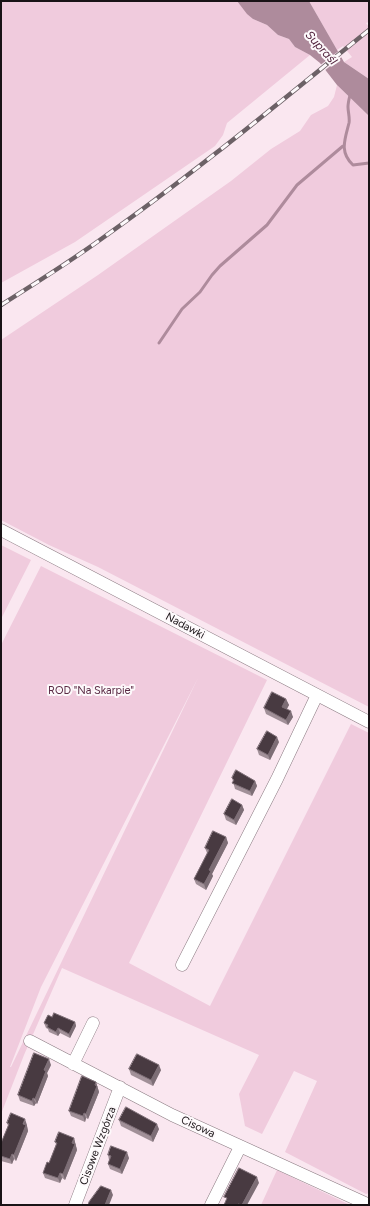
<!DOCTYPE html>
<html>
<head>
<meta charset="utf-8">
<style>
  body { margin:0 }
  #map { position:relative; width:370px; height:1206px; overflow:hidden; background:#fae7f0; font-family:Figtree,sans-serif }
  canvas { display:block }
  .frame { position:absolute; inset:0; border:2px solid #191316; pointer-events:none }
</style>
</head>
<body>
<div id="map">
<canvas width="370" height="1206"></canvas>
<div class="frame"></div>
</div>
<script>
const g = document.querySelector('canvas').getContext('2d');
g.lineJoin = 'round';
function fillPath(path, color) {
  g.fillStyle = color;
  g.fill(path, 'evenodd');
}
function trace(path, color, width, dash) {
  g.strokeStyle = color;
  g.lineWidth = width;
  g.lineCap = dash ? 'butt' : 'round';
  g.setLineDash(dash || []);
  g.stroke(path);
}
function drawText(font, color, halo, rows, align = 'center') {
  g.font = font + ' Figtree,sans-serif';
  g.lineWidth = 4;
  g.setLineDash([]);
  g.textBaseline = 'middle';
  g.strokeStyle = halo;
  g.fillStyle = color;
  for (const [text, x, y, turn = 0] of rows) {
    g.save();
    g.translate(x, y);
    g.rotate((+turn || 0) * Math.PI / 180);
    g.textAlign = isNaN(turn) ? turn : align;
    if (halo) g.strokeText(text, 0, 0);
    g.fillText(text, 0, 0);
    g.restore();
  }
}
fillPath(new Path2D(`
  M1,1H237L253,19L267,25L278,35L289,39L295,47L310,55L227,123L223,135L215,146L75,242L1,283Z
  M309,1L326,2V1H369V22L366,23L369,27V79L344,62L352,57L343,46L337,50Z
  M337,85L369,116V707L98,567L49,545L1,520V340L98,275L231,181L271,149L300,131L311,115L328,106L334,97Z
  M1,545L31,560L1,619Z
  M41,566L267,680L129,963L210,1006L351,724L369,733V1193L366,1194L285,1152L317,1081L294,1071L262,1134L245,1126L239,1094L259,1055L62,968L24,1055L1,1114V645ZM198,678L11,1067H10L41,987Z
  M277,1170L350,1205H261Z`), '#f0cbdd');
fillPath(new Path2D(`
  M237,1H309L344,62L369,79V116L337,85L320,63L310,55L295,47L289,39L278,35L267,25L253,19L247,14Z`), '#ae8b9c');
fillPath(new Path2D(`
  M340,50L343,56L324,71L319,66Z`), '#fae7f0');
trace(new Path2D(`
  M350,95C349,99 348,103 348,107C348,112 350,118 349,123C345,139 339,152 353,165L369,163
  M159,343L182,309L200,292L212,275L220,266L267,225L297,185L343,146`), '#ae8b9c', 3);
const minor = new Path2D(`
  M1,530L369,722
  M182,965L277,779L317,695
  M30,1041L172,1115L367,1204H369
  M73,1064L93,1023
  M75,1205L120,1087
  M211,1205L240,1147`);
trace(minor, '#8a7a81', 13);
trace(minor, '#fff', 12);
const rail = new Path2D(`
  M1,305C36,283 71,261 104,237C196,172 282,100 369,30`);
trace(rail, '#6c6166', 4.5);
trace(rail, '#fdf9fb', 3, [9]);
fillPath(new Path2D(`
  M286,699L289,705L286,709L293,717L288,725L266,714L264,708Z
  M279,742L270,760L259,755L257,749Z
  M232,778L255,781L257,786L252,796L235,789Z
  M242,805L244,810L236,825L226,820L224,814Z
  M226,837L228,843L212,874L213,876L206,890L196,884L194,879L207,853L205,848Z
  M52,1017L75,1022L76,1026L70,1038L60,1033L58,1036L49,1032L48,1029L46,1028L44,1023Z
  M51,1065L47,1073L48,1076L37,1104L36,1103L34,1106L20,1101L18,1095Z
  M129,1069L161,1070L153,1086L131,1075Z
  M96,1082L99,1092L88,1119L86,1118L85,1122L71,1116L69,1111Z
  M119,1120L159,1129L153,1142L121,1126Z
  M7,1123L27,1125V1126L28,1131L16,1161L14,1159L12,1164L1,1161V1143L8,1126Z
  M74,1138L77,1150L65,1180L62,1178L60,1183L45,1178L43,1173L49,1163L56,1144L55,1142Z
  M108,1155L129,1158L122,1174L110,1169L108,1164L109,1160Z`), '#a19098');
fillPath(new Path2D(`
  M286,699L289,705L285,713L282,707Z
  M291,711L293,717L288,725L286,720Z
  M277,737L279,742L270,760L268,755Z
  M255,781L257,786L252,796L250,791Z
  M242,805L244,810L236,825L234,820Z
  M226,837L228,843L212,874L213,876L206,890L204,884L209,870Z
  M75,1022L76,1026L70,1038L69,1034Z
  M58,1028L60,1033L58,1036L56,1032Z
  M49,1059L51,1065L47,1073L48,1076L37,1104L35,1099L44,1070Z
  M159,1065L161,1070L153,1086L151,1080Z
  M96,1082L99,1092L88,1119L86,1114Z
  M33,1098L36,1103L34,1106L32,1101Z
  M84,1113L86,1118L85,1122L83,1116Z
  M25,1119L27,1125V1126L28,1131L16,1161L14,1155Z
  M157,1124L159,1129L153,1142L151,1136Z
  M74,1138L77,1150L65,1180L63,1174Z
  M127,1152L129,1158L122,1174L120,1169Z
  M12,1154L14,1159L12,1164L10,1159Z
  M60,1173L62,1178L60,1183L58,1178Z
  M257,1177L259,1183L247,1205H242Z
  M111,1190L113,1195L109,1205H105Z`), '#7d6e76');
const building = new Path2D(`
  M272,692L286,699L282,707L291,711L286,720L264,708Z
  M267,731L277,737L268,755L257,749Z
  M236,770L255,781L250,791L232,783L234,780L232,778Z
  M232,799L242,805L234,820L224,814Z
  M213,831L226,837L209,870L211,871L204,884L194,879L209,850L205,848Z
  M54,1013L75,1022L69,1034L58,1028L56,1032L47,1027L48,1025L44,1023L48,1015L52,1017Z
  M34,1053L49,1059L44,1070L46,1071L35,1099L33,1098L32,1101L18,1095Z
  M137,1054L159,1065L151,1080L129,1069Z
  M82,1076L96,1082L95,1085L97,1086L86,1114L84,1113L83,1116L69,1111Z
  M126,1107L157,1124L151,1136L119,1120Z
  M11,1113L25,1119L23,1124L26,1125L14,1155L12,1154L10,1159L1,1156V1143L9,1124L7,1123Z
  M59,1132L74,1138L72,1143L75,1144L63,1174L60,1173L58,1178L43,1173L47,1162L49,1163L57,1143L55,1142Z
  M111,1146L127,1152L120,1169L108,1164L111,1156L108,1155Z
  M239,1168L257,1177L242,1205L238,1204V1205H224L227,1198L224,1197Z
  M101,1186L111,1190L105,1205H88L89,1202Z`);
fillPath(building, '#483a41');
trace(building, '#7d6e76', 1);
drawText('11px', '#191316', '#fdf9fb', [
  ["Nadawki",185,626,28],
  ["Cisowa",198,1127,25],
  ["Cisowe Wzgórza",98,1146,-69]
]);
drawText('11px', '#5a2a44', '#fdf9fb', [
  ["ROD \"Na Skarpie\"",91,691]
]);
drawText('italic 12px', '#4d1e38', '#fdf9fb', [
  ["Supraśl",321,48,48]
]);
</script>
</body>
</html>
